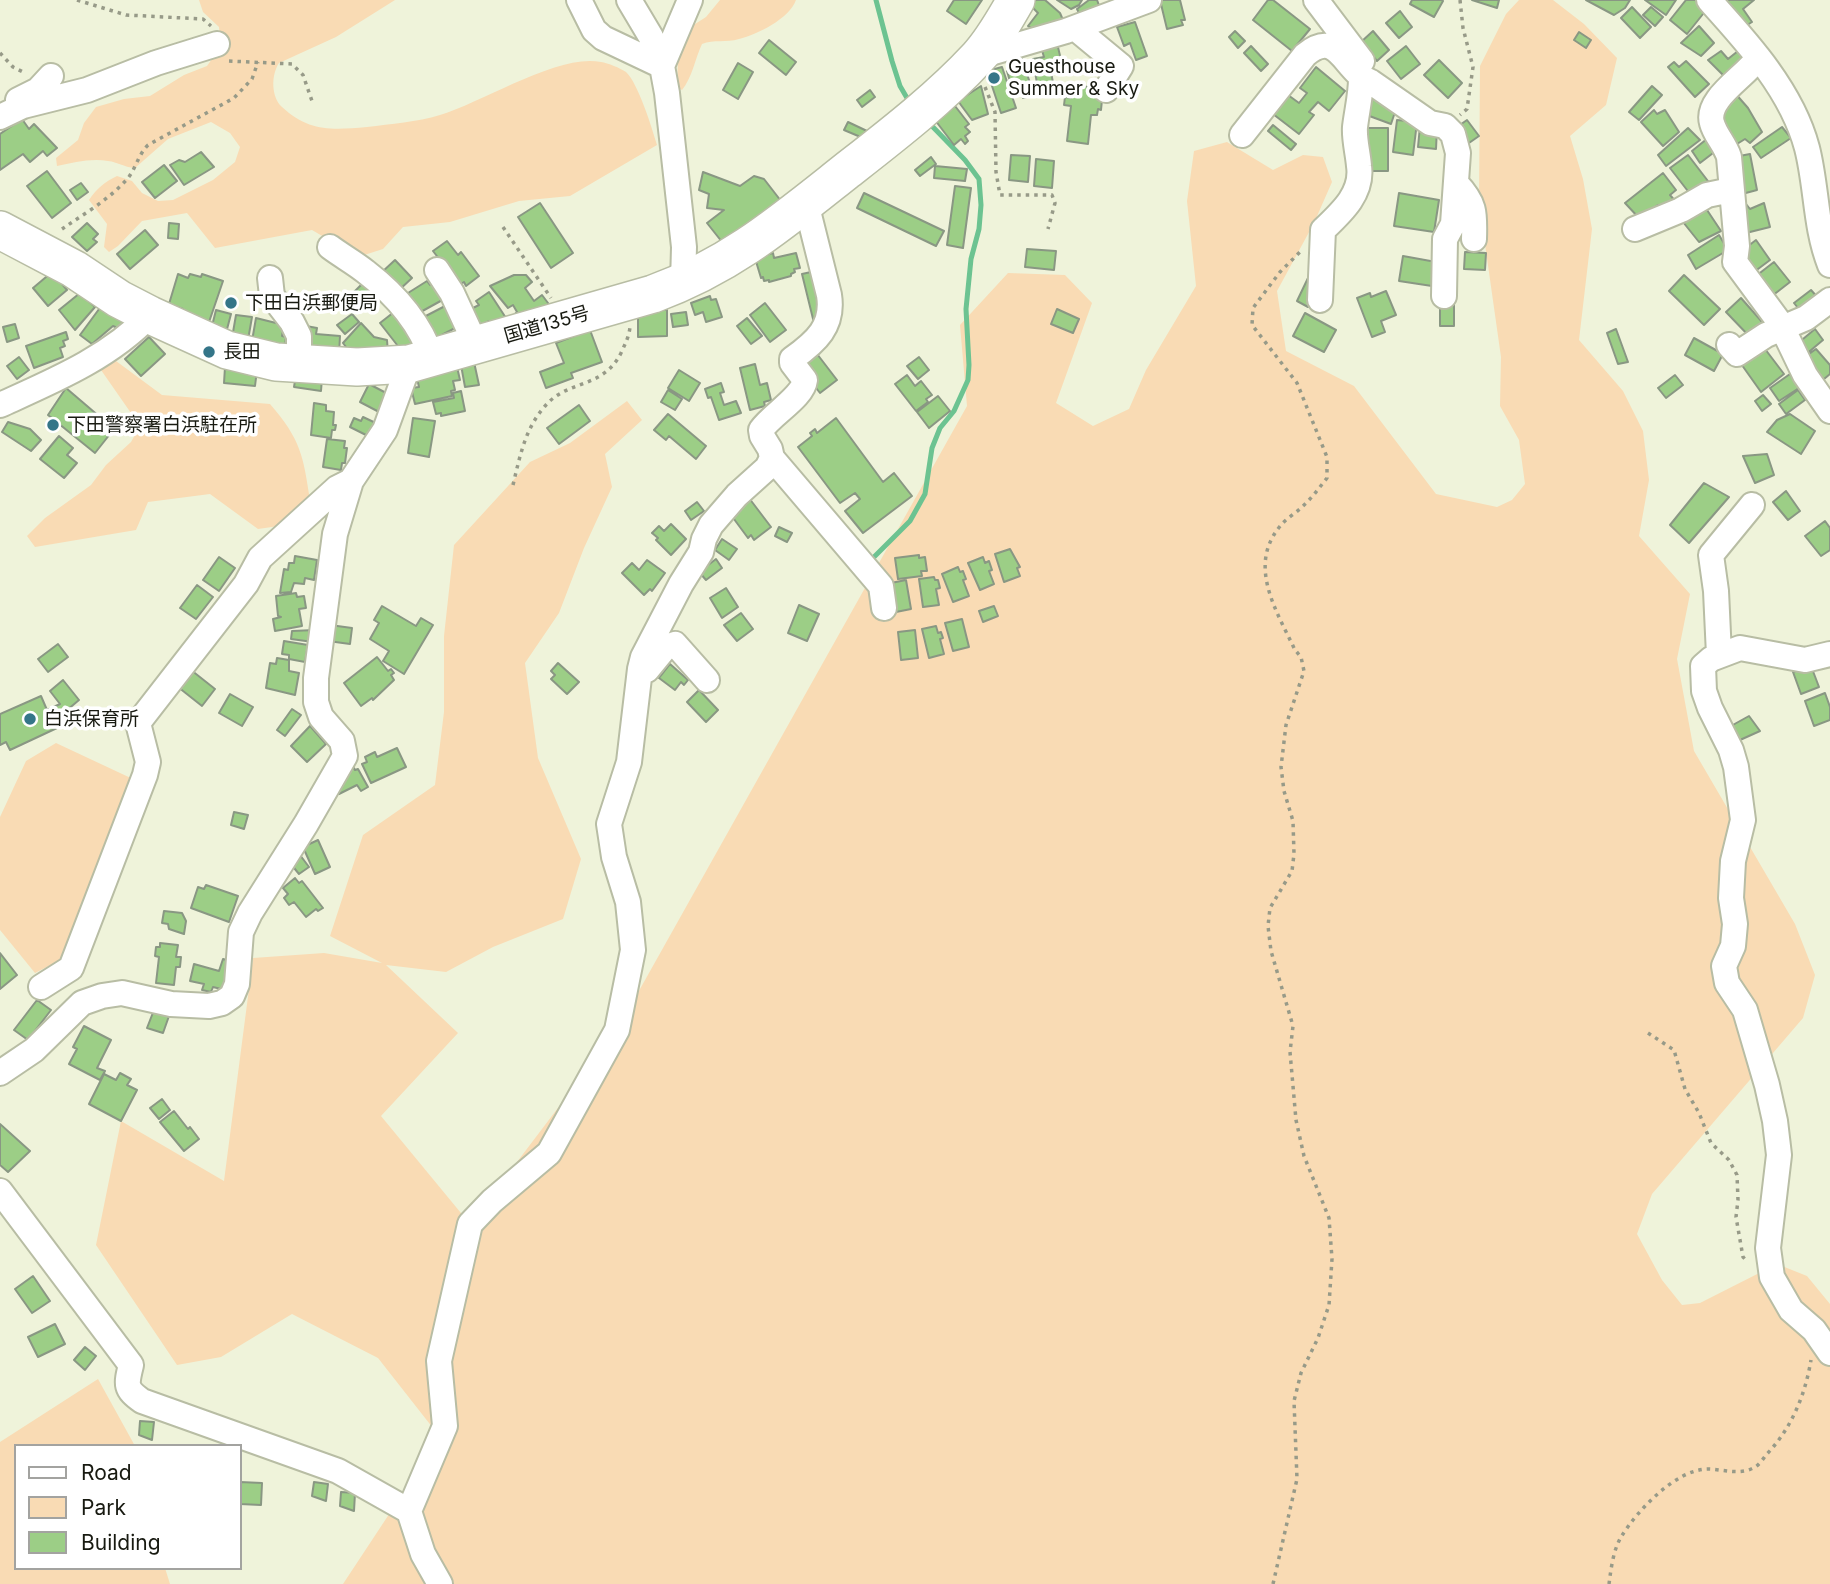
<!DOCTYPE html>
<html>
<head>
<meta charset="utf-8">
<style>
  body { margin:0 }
  #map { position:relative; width:1830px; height:1584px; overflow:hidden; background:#eff3da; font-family:Inter,sans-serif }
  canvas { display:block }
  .legend { position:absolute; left:14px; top:1444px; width:228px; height:126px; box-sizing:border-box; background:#fff; border:2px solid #a3a3a0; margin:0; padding:9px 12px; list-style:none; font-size:21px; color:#181a11 }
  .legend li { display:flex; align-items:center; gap:14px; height:35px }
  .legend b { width:35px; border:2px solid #a3a3a0 }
</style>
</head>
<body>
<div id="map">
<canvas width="1830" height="1584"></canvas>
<ul class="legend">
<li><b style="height:9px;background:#fff"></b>Road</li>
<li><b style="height:19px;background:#f9dbb4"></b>Park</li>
<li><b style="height:19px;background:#9cce86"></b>Building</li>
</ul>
</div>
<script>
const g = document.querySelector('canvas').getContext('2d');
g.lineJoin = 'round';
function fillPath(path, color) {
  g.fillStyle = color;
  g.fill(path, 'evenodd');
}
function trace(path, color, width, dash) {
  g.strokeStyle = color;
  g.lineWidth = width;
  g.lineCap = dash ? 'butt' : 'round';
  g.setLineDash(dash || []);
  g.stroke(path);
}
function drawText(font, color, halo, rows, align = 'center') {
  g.font = font + ' Inter,"Noto Sans JP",sans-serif';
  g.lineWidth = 7;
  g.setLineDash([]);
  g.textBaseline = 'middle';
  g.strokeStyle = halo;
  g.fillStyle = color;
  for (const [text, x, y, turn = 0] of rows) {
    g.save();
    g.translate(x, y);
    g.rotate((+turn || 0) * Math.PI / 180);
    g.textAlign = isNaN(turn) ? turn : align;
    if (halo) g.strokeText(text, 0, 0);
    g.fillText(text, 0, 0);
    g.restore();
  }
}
fillPath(new Path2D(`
  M199,0H395L336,37L279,63C271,75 271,97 282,107C309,132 332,130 367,127C391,124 417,122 440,115C483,102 559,53 601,62C608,63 620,68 626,72C638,83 652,128 657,145L570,196L519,201L450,222L403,227L383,249L358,257L312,230L215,248L187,213L142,221L118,246L109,252L104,247L107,224L89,200C97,188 105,182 117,176L132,181L142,193L158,201L173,200L213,180L235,162L240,147L230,133L211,122L168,139L135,168C123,167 118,162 108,161C90,158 73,163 57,166L56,158L78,140L84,123L96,107L124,99L150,96L184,75L207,66L221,46L219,27L203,12Z
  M720,0H796C789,19 758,34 739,39C726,43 714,39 702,44C695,59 692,78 682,90L677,87L678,58L692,26L706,17Z
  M1519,0H1553L1584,24L1617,58L1606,105L1570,136L1583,179L1592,229L1579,340L1623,391L1643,431L1649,480L1639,536L1690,594L1677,659L1694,751L1795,924L1815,975L1803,1018L1652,1194L1637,1234L1662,1280L1682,1305L1700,1303L1777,1264L1807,1276L1830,1304V1584H343L440,1437L378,1358L292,1314L221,1357L177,1365L96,1245L121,1121L224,1181L253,958L324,953L382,963L330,936L363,835L435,785L444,712V636L454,545L530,462L570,443L627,401L642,420L605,454L612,487L584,548L559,613L525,663L538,758L581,859L563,919L493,947L446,972L386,965L458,1033L381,1116L470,1224L617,1030L967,406L960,325L1008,273L1065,275L1092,303L1056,403L1093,426L1129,409L1146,370L1196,286L1187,201L1194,151L1227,142L1273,170L1303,155L1323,157L1332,182L1314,223L1277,291L1286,351L1354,386L1436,494L1497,507L1512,500L1525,484L1519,440L1500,406L1501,357L1479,202L1480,66L1506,14Z
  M116,361L162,395L270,404C301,440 303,455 310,500L279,526L258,529L210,494L148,502L136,530L35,547L27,536L45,518L91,485L106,465L131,442L140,426L101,370Z
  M56,743L135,780L70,955L35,973L0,930V817L26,761Z
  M98,1379L135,1446H16V1568H165L170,1584H0V1442Z`), '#f9dbb4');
trace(new Path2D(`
  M876,0L892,61L900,86L907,98
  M870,561L910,521L925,494L932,448L940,428L954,411L968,380L969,365L966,309L971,259L979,229L981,205L979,179L965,160L930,124`), '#6cc391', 5);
const building = new Path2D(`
  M954,0H982L966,24L947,11Z
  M1036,0H1045L1060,13L1063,20L1036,31L1028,26L1038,13L1030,5Z
  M1057,0H1082L1079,5L1071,9Z
  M1089,0H1097L1100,8L1080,15L1077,9Z
  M1160,0H1180L1185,20H1181L1183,25L1167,29Z
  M1268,0H1273L1310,29L1292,51L1253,20Z
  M1412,0H1442L1443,1L1434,17L1410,4Z
  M1472,0H1499L1497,8Z
  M1586,0H1630L1625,8L1614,15Z
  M1645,0H1676L1666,15Z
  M1686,0H1696L1707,9L1687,34L1670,20Z
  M1725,0H1754L1743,9L1752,22L1744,27Z
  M1632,7L1651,27L1640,38L1621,18Z
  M1651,7L1663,17L1655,26L1643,15Z
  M1400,11L1412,27L1399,38L1386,23Z
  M1135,22L1147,56L1136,60L1130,43L1124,46L1117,27Z
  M1699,26L1714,43L1701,56L1681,43Z
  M1235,31L1245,41L1238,48L1229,37Z
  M1373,31L1389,50L1377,61L1361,42Z
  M1579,32L1591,40L1586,48L1574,40Z
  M769,40L796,62L786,75L759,53Z
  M1057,43L1062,64L1050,67L1055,93L1039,96L1033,59L1044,57L1041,47Z
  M1251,46L1268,64L1261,71L1244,53Z
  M1406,46L1420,64L1401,79L1387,61Z
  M1721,51L1728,59L1738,51L1746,61L1728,80L1708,60Z
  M1021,56L1034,95L1023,98L1021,90L1013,92L1007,71L1014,69L1011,59Z
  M1439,60L1462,83L1448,98L1424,75Z
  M1686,61L1709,84L1695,97L1668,67L1674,62L1679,67Z
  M738,63L753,72L738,99L723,90Z
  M1002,67L1016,108L1001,113L987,71Z
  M1316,67L1345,91L1329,111L1318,102L1309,112L1314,115L1299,134L1273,114L1288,95L1299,103L1307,93L1300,88Z
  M981,86L988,114L972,120L958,101Z
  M1080,86L1089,87V92L1099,95V100H1102L1101,110L1098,109L1097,115H1091L1088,144L1067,141L1071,106L1064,105L1065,97L1071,98L1072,90L1079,91Z
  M1652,86L1662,95L1639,120L1629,112Z
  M870,90L875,97L862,107L857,100Z
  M1734,92L1748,108L1762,132L1750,143L1745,139L1737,144L1720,126L1716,113Z
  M1371,96L1397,106L1391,124L1364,114Z
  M955,106L969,124L965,127L970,132L965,136L968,141L965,144L961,139L954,145L935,120Z
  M1654,110L1657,114L1665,110L1679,132L1663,146L1641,122Z
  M22,119L29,129L34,124L57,148L47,156L43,151L30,162L23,154L0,170V134Z
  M1397,120L1417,122L1413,155L1393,152Z
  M1467,120L1479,136L1469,143L1457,127Z
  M848,122L867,131L863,138L844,130Z
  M1273,125L1296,144L1291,150L1268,131Z
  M1420,126L1437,128L1436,149L1418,147Z
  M1782,127L1791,138L1761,158L1753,147Z
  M1367,128H1388V171H1367Z
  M1688,128L1700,140L1666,166L1658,155Z
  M1708,138L1717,150L1700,163L1692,151Z
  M201,152L214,167L184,185L170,165L179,160L185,162Z
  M1750,154L1757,190L1742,194L1734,157Z
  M1011,155L1030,156L1028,182L1009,180Z
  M1688,155L1711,185L1694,199L1670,168Z
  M931,157L936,164L920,176L915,170Z
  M1036,159L1054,161L1052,188L1034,186Z
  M164,165L177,181L155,198L142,182Z
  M935,166L967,169L965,181L934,178Z
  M47,171L71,203L52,218L27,186Z
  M703,172L740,186L754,176L764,179L781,201L726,247L707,223L724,210L707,208L709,194L699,190Z
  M1663,173L1676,190L1670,195L1676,202L1664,212L1658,205L1639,218L1625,203Z
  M81,183L88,192L77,200L70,190Z
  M955,186L971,188L963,248L947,245Z
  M864,193L944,231L936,246L857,208Z
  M1399,193L1439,200L1434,232L1394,226Z
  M540,203L573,253L551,268L518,217Z
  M1764,203L1770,227L1746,233L1740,205L1746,204L1750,209Z
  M1703,204L1721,231L1699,242L1683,222Z
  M87,223L98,234L93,239L97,242L87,251L72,237Z
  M169,223L179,224L178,239L168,238Z
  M145,230L158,245L130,269L117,254Z
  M1719,235L1728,250L1696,269L1688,255Z
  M1756,240L1770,260L1754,272L1739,253Z
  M447,241L458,255L461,252L479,276L466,286L464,282L459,285L433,251Z
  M1027,249L1056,251L1054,270L1025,267Z
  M1465,252L1486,253L1485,270L1464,269Z
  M773,253L774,258L796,253L800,268L794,269L795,272L791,274V276L769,282V280L764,281L763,277L761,278L755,258Z
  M1403,256L1436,262L1432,286L1399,281Z
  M395,260L412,278L398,291L381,273Z
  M1774,262L1790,282L1772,296L1756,276Z
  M52,272L67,290L48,306L33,288Z
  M811,272L822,322L815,327L802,274Z
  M178,274L188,278L190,274L201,277L202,274L223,281L208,325L187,319L183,309L169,304Z
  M514,275H526L532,282L525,288L534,301L542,295L551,307L513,316L517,312L513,305L508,308L490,286Z
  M1684,275L1720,309L1704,325L1669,291Z
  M1308,278L1319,284L1308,307L1297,301Z
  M367,279L377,292L355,310L346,300Z
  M427,281L430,285L436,281L446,298L417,314L408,293Z
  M1811,290L1819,299L1802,313L1794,303Z
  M1386,291L1396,315L1381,321L1385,332L1372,337L1357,298L1370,293L1371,297Z
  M489,292L506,318L493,326L489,321L477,327L467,311L479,305L476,301Z
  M80,293L95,307L75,330L59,310Z
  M710,296L711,300L716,299L722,317L706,322L703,312L695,315L691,303Z
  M1741,298L1763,323L1749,336L1726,312Z
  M765,303L786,330L770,342L750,315Z
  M1440,304H1454V326H1440Z
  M102,305L131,321L120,329L113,326L92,344L80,335Z
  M447,305L459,326L434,339L422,318Z
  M1057,309L1079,319L1073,333L1051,324Z
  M216,310L231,314L226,333L211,330Z
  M638,310H667V336L638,337Z
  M394,312L416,342L401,350L380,323Z
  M686,312L688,325L673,327L671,314Z
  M1305,313L1336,330L1324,352L1293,336Z
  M352,314L359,322L345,334L337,325Z
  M236,315L252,317L248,340L232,338Z
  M256,318L284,325L282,336L286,337L285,346L252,341Z
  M747,318L762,336L751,344L737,326Z
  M361,323L374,337L387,340L388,353L364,354L362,348L349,351L343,343Z
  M15,324L19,338L7,342L3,327Z
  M306,326L317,328L316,334L340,336L339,354L308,351Z
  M1616,329L1628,362L1618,364L1607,333Z
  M1815,329L1823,340L1804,356L1797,344Z
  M590,330L602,362L571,373L573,378L546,388L540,372L564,363L556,343Z
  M66,332L68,339L63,341L65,346L60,348L63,357L34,368L26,346Z
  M149,337L165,354L141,376L125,359Z
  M1694,338L1723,354L1714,371L1685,355Z
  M1762,345L1784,374L1761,392L1739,361Z
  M1816,349L1830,365V374L1817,385L1802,359Z
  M814,350L837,380L820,393L813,384L817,380L801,360Z
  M19,357L29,370L17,379L7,366Z
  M919,357L929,370L918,379L907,366Z
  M474,362L479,385L465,387L461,365Z
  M755,364L760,385L767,383L771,400L764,402L765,406L750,410L740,368Z
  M225,367L257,370L255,386L224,383Z
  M457,367L460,380L453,381L455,390L451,391L452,396L415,404L411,388L419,387L416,374Z
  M679,370L700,383L689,401L668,388Z
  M1790,374L1799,388L1779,401L1770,388Z
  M296,375L322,378L321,391L294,387Z
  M907,375L915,386L921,381L932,395L926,399L928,402L916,411L895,384Z
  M1675,375L1683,385L1666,398L1658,388Z
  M721,383L724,392L720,393L724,405L736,401L741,413L719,420L711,397L708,398L705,389Z
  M369,384L390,395L381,413L360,402Z
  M66,388L114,429L95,453L48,415Z
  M668,390L682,399L675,410L661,402Z
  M1798,390L1805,400L1786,414L1779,404Z
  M461,391L465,411L441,416V413L436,414L433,402L454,398L453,393Z
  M1763,395L1771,404L1762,411L1755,401Z
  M938,396L950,411L929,428L917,412Z
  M314,403L326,405V411L334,412L333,425H336L335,430H332L331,438L311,435Z
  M579,405L590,421L559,444L547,428Z
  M668,414L706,446L696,459L669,436L666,440L654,430Z
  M1790,414L1815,431L1801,454L1767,432L1777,420Z
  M363,417L380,425L374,439L350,427L354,418L361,421Z
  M413,418L435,421L429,457L408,453Z
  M836,418L883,482L894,473L912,496L863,533L845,511L860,499L855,493L840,503L798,447L812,436L810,433L815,429L817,433Z
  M8,422L30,429L41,440L31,451L2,432Z
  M59,436L73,448L67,455L77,463L64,478L40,459Z
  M327,439L345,441L344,448H347L345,463H342L341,470L323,467Z
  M1767,454L1774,475L1755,483L1743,456Z
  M1704,483L1729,497L1689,543L1670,525Z
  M1786,491L1800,511L1788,520L1773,502Z
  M749,498L771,527L754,540L751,535L748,538L731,515Z
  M697,502L704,511L691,520L685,511Z
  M1825,521L1830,528V550L1821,556L1805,536Z
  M671,524L686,539L671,555L656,540L658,538L652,533L659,526L664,531Z
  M779,527L792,533L787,542L775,536Z
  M722,539L737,549L729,560L715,550Z
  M1010,549L1020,567L1017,568L1020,576L1004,582L995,554Z
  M919,555V558L925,557L927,571H921L922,576L898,579L895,558Z
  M295,556L317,560L314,580L305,578L304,584L294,583L291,592L280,593L284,569L288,570L289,563H294Z
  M219,557L235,568L219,591L203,580Z
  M983,557L985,563L989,561L992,570L989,571L994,584L980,590L968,563Z
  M716,559L722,568L706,580L699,572Z
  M647,560L665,573L652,591L650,589L644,595L622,573L632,563L639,570Z
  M958,567L960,572L963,571L966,579L963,580L969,596L953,602L942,574Z
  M934,577L935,580H938L940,588L936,589L939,605L923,607L919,579Z
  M906,580L911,609L896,612L891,583Z
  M197,585L213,597L196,619L180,608Z
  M726,588L738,607L722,618L710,598Z
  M296,593L297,597L304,596L306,608L299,609L302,626L275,631L273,619L281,617L278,616L276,596Z
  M799,605L819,614L807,641L788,633Z
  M382,606L416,626L421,618L433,625L404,674L383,661L389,651L370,639L379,623L374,620Z
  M994,606L998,616L983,622L979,611Z
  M741,613L753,629L737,641L724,625Z
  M962,619L969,647L953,651L945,623Z
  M330,625L352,628L350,644L328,641Z
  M936,626L938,633L941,632L943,638L940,639L944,654L929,658L922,629Z
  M315,630L313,642L291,639L292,631Z
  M915,630L918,658L901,660L898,632Z
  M284,641L308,645L305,662L289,659V655L282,654Z
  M58,644L68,657L48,672L38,659Z
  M377,657L388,671L391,669L394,673L391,675L394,680L373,700L372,698L361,706L344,683Z
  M277,658L289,660V671L299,673L295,695L266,688L270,663L276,664Z
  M558,663L579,682L567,694L551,679L555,675L551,671Z
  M670,664L688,680L684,685L681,682L675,690L659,678Z
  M1811,666L1819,687L1801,694L1793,672Z
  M191,670L215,689L202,706L178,687Z
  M63,680L79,700L66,711L52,717L57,728L10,750L6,742L0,745V714L41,696L47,710L60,704L50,691Z
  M699,690L718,710L706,722L687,702Z
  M1825,693L1830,707V720L1814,726L1805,701Z
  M230,694L253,707L242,726L219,713Z
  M292,709L301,715L285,736L277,730Z
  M1749,716L1760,731L1740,740L1731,726Z
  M310,726L326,744L307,762L291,746Z
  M397,748L406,767L371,783L362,764L367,762L365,757L375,752L377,757Z
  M354,768L355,770L358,769L368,787L361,791L357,785L339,794L334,784L340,776Z
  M234,812L248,815L244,829L231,825Z
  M318,840L330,867L315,874L303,847Z
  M300,855L309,867L299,874L290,863Z
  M295,878L299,883L302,881L323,908L318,911L316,909L306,917L294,902L289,905L284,898L288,894L283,888Z
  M206,885L238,896L229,922L191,908L198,887L204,889Z
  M164,911L182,913L186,921L184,934L169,929L168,924L162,923Z
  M160,943L178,945L176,957H181L180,967H176L174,985L156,983L159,957L155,956L156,947H160Z
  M0,953L17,975L0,989Z
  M223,959L233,962L225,990L213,987L211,992L202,990L204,984L190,981L194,964L219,971Z
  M37,1000L51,1010L28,1040L14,1030Z
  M154,1010L169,1016L163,1033L147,1028Z
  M84,1026L111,1040L97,1068L105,1071L100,1080L69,1064L77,1049L73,1047Z
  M120,1073L131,1079L127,1085L137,1090L121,1121L89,1104L104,1074L116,1080Z
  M162,1099L170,1110L159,1119L150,1108Z
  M174,1111L188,1129L190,1127L199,1139L184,1151L160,1122Z
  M0,1124L30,1151L8,1172L0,1165Z
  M33,1276L50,1301L32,1313L15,1289Z
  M55,1324L65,1344L38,1357L28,1337Z
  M85,1347L96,1356L85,1370L74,1360Z
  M140,1421L154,1422L152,1440L139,1435Z
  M240,1482L262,1483L261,1505L240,1504Z
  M314,1482L328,1484L326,1501L312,1496Z
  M341,1492L355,1493L354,1511L340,1506Z`);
fillPath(building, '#9cce86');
trace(building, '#899783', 2);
const minor = new Path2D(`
  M579,0L594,30L603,38L662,66
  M629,0L651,37L662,66L667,93L684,247L683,283
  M1316,0L1362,61
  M1709,0C1748,43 1792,91 1807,148C1817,187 1815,227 1830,265
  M1075,28L1121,66L1106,90
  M980,56L1066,31L1149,0
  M1758,58C1745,77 1705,99 1712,123C1715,135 1725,144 1729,157L1737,246L1735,262L1780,323L1805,375L1830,411
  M662,66L690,0
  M18,100L38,90L51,76
  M0,117L23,106L87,90L156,63L217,44
  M1242,135L1305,55C1339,27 1343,71 1371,82L1430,123L1445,126L1453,134L1458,153L1453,224L1445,239L1444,296
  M1456,183C1475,203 1475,212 1474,239
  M1635,229L1681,210L1707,195L1731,190
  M330,247C342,256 355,263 366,272C396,295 420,323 432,358
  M437,270L452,293L476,345
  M270,278L272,296L292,322L299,336V364
  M1320,300L1323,230C1342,212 1363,193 1359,166C1358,153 1354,139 1355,127C1357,110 1361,95 1361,78
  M1729,345L1737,354L1766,335L1806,318L1830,300
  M0,405C53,381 109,358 150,315
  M772,458L881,586L884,608
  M1830,654L1805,660L1740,648L1711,659L1703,666L1704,691L1710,708L1731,750L1736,767L1743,820L1733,861L1731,898L1735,924L1733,946L1724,966L1727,983L1745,1010L1767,1085L1775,1121L1779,1155L1768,1248L1772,1277L1791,1310L1814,1330L1830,1353
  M1719,655L1716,591L1711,555L1752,505
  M647,670L665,648L675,644L707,680
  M41,987L71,968L145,775L148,762L138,723L246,584L260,558L337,488L351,481
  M0,1073L34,1050L82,1003L102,996L122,993L171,1004L209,1006L222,1003L232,996L237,984L241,932L250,913L306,824L345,756L342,741L321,717L316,702V678L335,534L351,481L385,430L409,364
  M0,1191L131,1365C126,1385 125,1389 142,1401L338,1471L409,1511L423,1554L440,1584
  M409,1511L445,1426L439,1361L470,1224L492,1201L549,1153L617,1030L633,950L628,902L614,857L609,824L629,762L640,669L643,657L681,584L701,552L704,539L711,525L737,495L767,468L772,458L770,449L762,436L761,430C772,414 803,397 805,380L792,363V359C816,342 834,326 829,295L806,203`);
const highway = new Path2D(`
  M0,230L74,269L119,299L150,315L227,350L276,362L357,367L409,364L653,294C730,266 782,222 845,172C891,136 938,100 978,57C993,41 1005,19 1016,0`);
trace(minor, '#b8bda4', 28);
trace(highway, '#b8bda4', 40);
trace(new Path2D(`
  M77,0L126,15L203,19L211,26
  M1460,0L1463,28L1473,67L1467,109L1460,115
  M0,53L13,67L25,73
  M229,61L292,64L303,75L312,101
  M985,87L995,112L996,172L1000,195H1052L1055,203L1048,229
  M503,227L551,298
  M62,229C84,214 110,199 128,178C136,168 138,155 148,145L234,98L252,79L258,62
  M513,485C520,456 525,428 546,405C569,379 603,389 621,353C625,344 629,337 630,327
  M1648,1033L1674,1050L1685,1089L1699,1113L1711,1143L1729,1160L1737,1175L1738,1200L1736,1217L1743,1257L1748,1262
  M1273,1584L1297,1479L1294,1401L1301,1373L1318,1338L1329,1305L1332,1259L1329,1218L1304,1156L1296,1120L1290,1052L1293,1026L1271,951L1268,926L1270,908L1292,871L1294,854L1293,821L1284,791L1281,767L1286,725L1304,671L1301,657L1295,650C1276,610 1246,564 1282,524C1287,518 1296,513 1302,507C1312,498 1319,488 1327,478V457L1297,383L1252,325L1253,308L1280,272L1302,250
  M1609,1584C1611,1569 1613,1551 1621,1537C1637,1511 1675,1470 1707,1469C1723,1469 1740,1476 1755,1467C1759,1465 1763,1459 1766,1455C1791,1429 1805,1396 1811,1360`), '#979a88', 3.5, [3.5, 5]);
trace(minor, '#fff', 24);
trace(highway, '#fff', 37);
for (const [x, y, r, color] of [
  [994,78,7,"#347588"],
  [231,303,7,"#347588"],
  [209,352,7,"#347588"],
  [53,425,7,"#347588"],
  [30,719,7,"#347588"]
]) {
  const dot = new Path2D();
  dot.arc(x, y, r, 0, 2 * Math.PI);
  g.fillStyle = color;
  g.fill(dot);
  trace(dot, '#fff', 2.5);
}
drawText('19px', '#181a11', '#fff', [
  ["Guesthouse",1008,67],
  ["Summer & Sky",1008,89],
  ["下田白浜郵便局",245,303],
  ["長田",223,352],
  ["下田警察署白浜駐在所",67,425],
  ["白浜保育所",44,719]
], 'left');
drawText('19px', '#181a11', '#fff', [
  ["国道135号",547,325,-16]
]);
</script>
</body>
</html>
